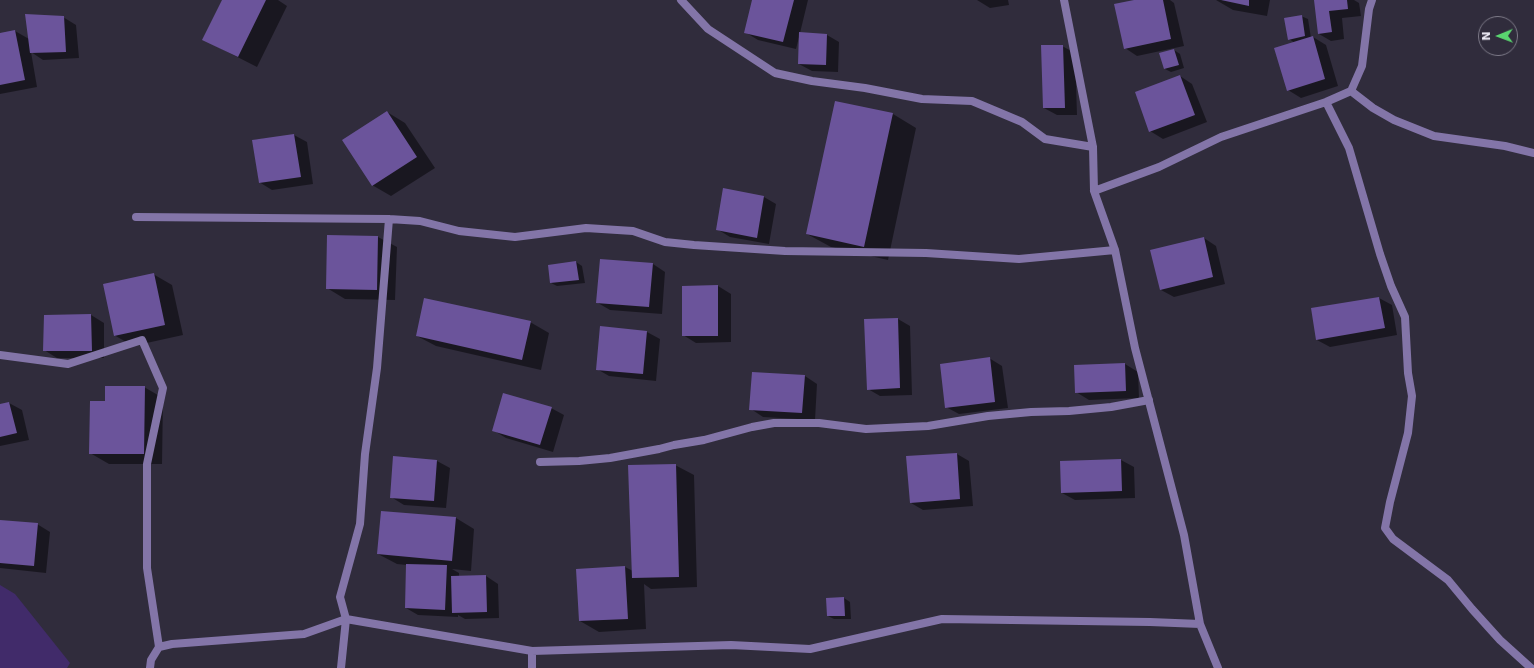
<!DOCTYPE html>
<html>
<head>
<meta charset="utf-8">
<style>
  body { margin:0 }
  #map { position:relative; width:1534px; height:668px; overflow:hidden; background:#302c3c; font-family:"DejaVu Sans",sans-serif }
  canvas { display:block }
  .north { position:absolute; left:1478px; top:16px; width:40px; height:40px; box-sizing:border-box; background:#302c3c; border:1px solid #7c7987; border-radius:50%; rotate:269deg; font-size:11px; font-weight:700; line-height:16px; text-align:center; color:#efecf7 }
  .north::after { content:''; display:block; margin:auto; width:14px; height:18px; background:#59d56f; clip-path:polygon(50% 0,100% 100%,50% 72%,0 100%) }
</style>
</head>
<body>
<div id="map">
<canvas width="1534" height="668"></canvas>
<div class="north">N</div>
</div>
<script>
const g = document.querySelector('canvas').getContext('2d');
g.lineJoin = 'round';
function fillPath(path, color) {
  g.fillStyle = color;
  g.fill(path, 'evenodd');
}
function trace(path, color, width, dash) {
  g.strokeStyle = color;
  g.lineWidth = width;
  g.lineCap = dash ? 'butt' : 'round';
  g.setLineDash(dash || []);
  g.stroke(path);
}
fillPath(new Path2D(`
  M0,585L15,594L70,663L67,668H0Z`), '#412b6a');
fillPath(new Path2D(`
  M223,0H278L287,6L257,67L204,40Z
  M753,0H808L800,33L827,35L839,42L838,72L812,71L799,64V37L796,49L758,40L745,32Z
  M977,0H1008L1009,5L990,8Z
  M1139,0H1170L1174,3L1184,46L1137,56L1125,48Z
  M1216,0H1270L1267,16L1233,10Z
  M1315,0H1354L1359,3L1361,16L1342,18L1344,39L1331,41L1319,34Z
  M1301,16L1308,19L1311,38L1313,37L1326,45L1338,86L1301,98L1288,90L1295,43L1289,39Z
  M63,17L76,25L79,58L43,60L31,52L37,87L0,94V34L15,31L29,39Z
  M1062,46L1075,53L1077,115H1057L1044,108Z
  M1174,50L1180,54L1184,68L1171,72L1165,69L1161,54Z
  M1180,76L1192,84L1207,122L1163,139L1150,131Z
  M387,112L405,123L435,168L391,196L372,185Z
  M893,114L916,128L888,260L831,247L807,234Z
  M294,135L307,142L313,184L272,190L259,182L253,140Z
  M764,197L776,204L769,244L730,237L717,229Z
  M328,236L378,237L397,247L395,300L345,299L327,288Z
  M1204,238L1216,246L1225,284L1174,297L1161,290Z
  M576,262L582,266L585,283L557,286L551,283Z
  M653,264L665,272L662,314L610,310L598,303Z
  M153,274L172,285L183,335L133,346L114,335Z
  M718,286L731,294V342L696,343L683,335V287Z
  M1379,298L1392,305L1397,335L1330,347L1317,340Z
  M91,315L104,323V358H57L44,350Z
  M898,319L910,326L912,395L880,396L868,389Z
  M530,322L549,333L541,370L436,346L417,336Z
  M601,327L647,332L660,339L656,381L609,376L597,369Z
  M989,358L1002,366L1008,408L959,414L946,407Z
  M1125,364L1138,372L1139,398L1089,400L1076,392Z
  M805,376L817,384L815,420L763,417L751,409Z
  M144,387L163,398L162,464H109L90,453L106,402Z
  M9,403L22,410L29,440L0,446V405Z
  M551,408L564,415L553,452L506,438L493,430Z
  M957,454L969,461L973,506L923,510L911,503Z
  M1121,460L1134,467L1135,498L1075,500L1062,493L1061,462Z
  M437,461L450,468L446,508L404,505L391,497Z
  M675,465L694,475L697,587L651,589L644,584L646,629L599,632L580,621L577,570L625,567L633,571Z
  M456,518L474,529L471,571L452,569L459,573V577L486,576L498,584L499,618L465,619L458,615V617L418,615L406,608L407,565L397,564L378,554Z
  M0,521L37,524L50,532L46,573L0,568Z
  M844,598L850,602L851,619H834L828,616L827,599Z`), '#0007');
fillPath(new Path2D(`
  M222,0H266L238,57L202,40Z
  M752,0H794L783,42L744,33Z
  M1134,0H1163L1171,39L1124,49L1114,4Z
  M1221,0H1249V6Z
  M1314,0H1347L1348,9L1329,11L1332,32L1318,34Z
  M25,14L64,16L66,52L30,53Z
  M1302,15L1305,36L1288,40L1284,18Z
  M15,30L25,80L0,85V33Z
  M799,32L827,34L826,65L798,64Z
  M1313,36L1325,79L1287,91L1274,48Z
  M1041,45H1063L1065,108H1043Z
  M1174,49L1179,65L1164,69L1159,53Z
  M1180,75L1195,115L1149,132L1135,92Z
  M835,101L893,113L864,247L806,234Z
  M387,111L417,157L372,186L342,140Z
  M294,134L301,177L259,183L252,140Z
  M723,188L764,196L757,238L716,230Z
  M327,235L378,236L377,290L326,289Z
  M1204,237L1213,277L1160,290L1150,250Z
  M600,259L653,263L649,307L596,303Z
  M576,261L579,280L550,283L548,265Z
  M154,273L165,325L114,336L103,284Z
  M718,285V336H682V286Z
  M1379,297L1385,328L1316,340L1311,308Z
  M424,298L531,321L522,360L416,336Z
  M91,314L92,351H43L44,315Z
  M898,318L900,388L867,390L864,319Z
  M600,326L647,331L643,374L596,370Z
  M990,357L995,402L945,408L940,364Z
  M1125,363L1126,391L1075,393L1074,365Z
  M752,372L805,375L802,413L749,410Z
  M105,386H145L144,454H89L90,401H105Z
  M503,393L552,407L540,445L492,431Z
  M9,402L17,433L0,437V404Z
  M957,453L960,499L910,503L906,456Z
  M393,456L437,460L434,501L390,498Z
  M1121,459L1122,491L1061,493L1060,461Z
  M676,464L679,577L632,578L628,465Z
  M381,511L456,517L452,561L377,554Z
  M0,520L38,523L34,566L0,563Z
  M406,564L447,565L445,610L405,608Z
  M625,566L628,619L579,621L576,569Z
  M486,575L487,612L452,613L451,576Z
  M844,597L845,616H827L826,598Z`), '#6b549b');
trace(new Path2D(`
  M681,0L708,29L775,73L812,81L865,88L922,99L972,101L1022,122L1045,139L1093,147
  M1064,0L1093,147L1094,191L1115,250L1135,348L1184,535L1200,624L1218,668
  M1351,91L1373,108L1394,120L1434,136L1505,146L1534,153
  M1326,102L1349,148L1380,254L1391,286L1405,317L1408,373L1412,396L1408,433L1390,502L1385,528L1393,539L1448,580L1472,609L1500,640L1531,668
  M1094,191L1159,167L1221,137L1326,102L1351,91L1362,66L1369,9L1372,0
  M136,217L389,219L420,221L459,231L515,237L586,228L633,231L665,242L694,245L785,251L926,253L1019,259L1115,250
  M0,355L68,364L142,340L163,388L147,464V568L159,647
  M540,462L579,461L610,458L659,449L674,445L704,440L752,427L774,423H819L866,429L928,426L988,416L1031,412L1069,411L1111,407L1149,400
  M150,668L151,660L159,647L172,644L304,634L346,619L340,597L360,524L365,454L377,368L389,219
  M341,668L346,619L532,651L731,645L810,649L942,619L1150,622L1200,624
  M532,668V651`), '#8375a8', 8);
</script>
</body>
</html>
